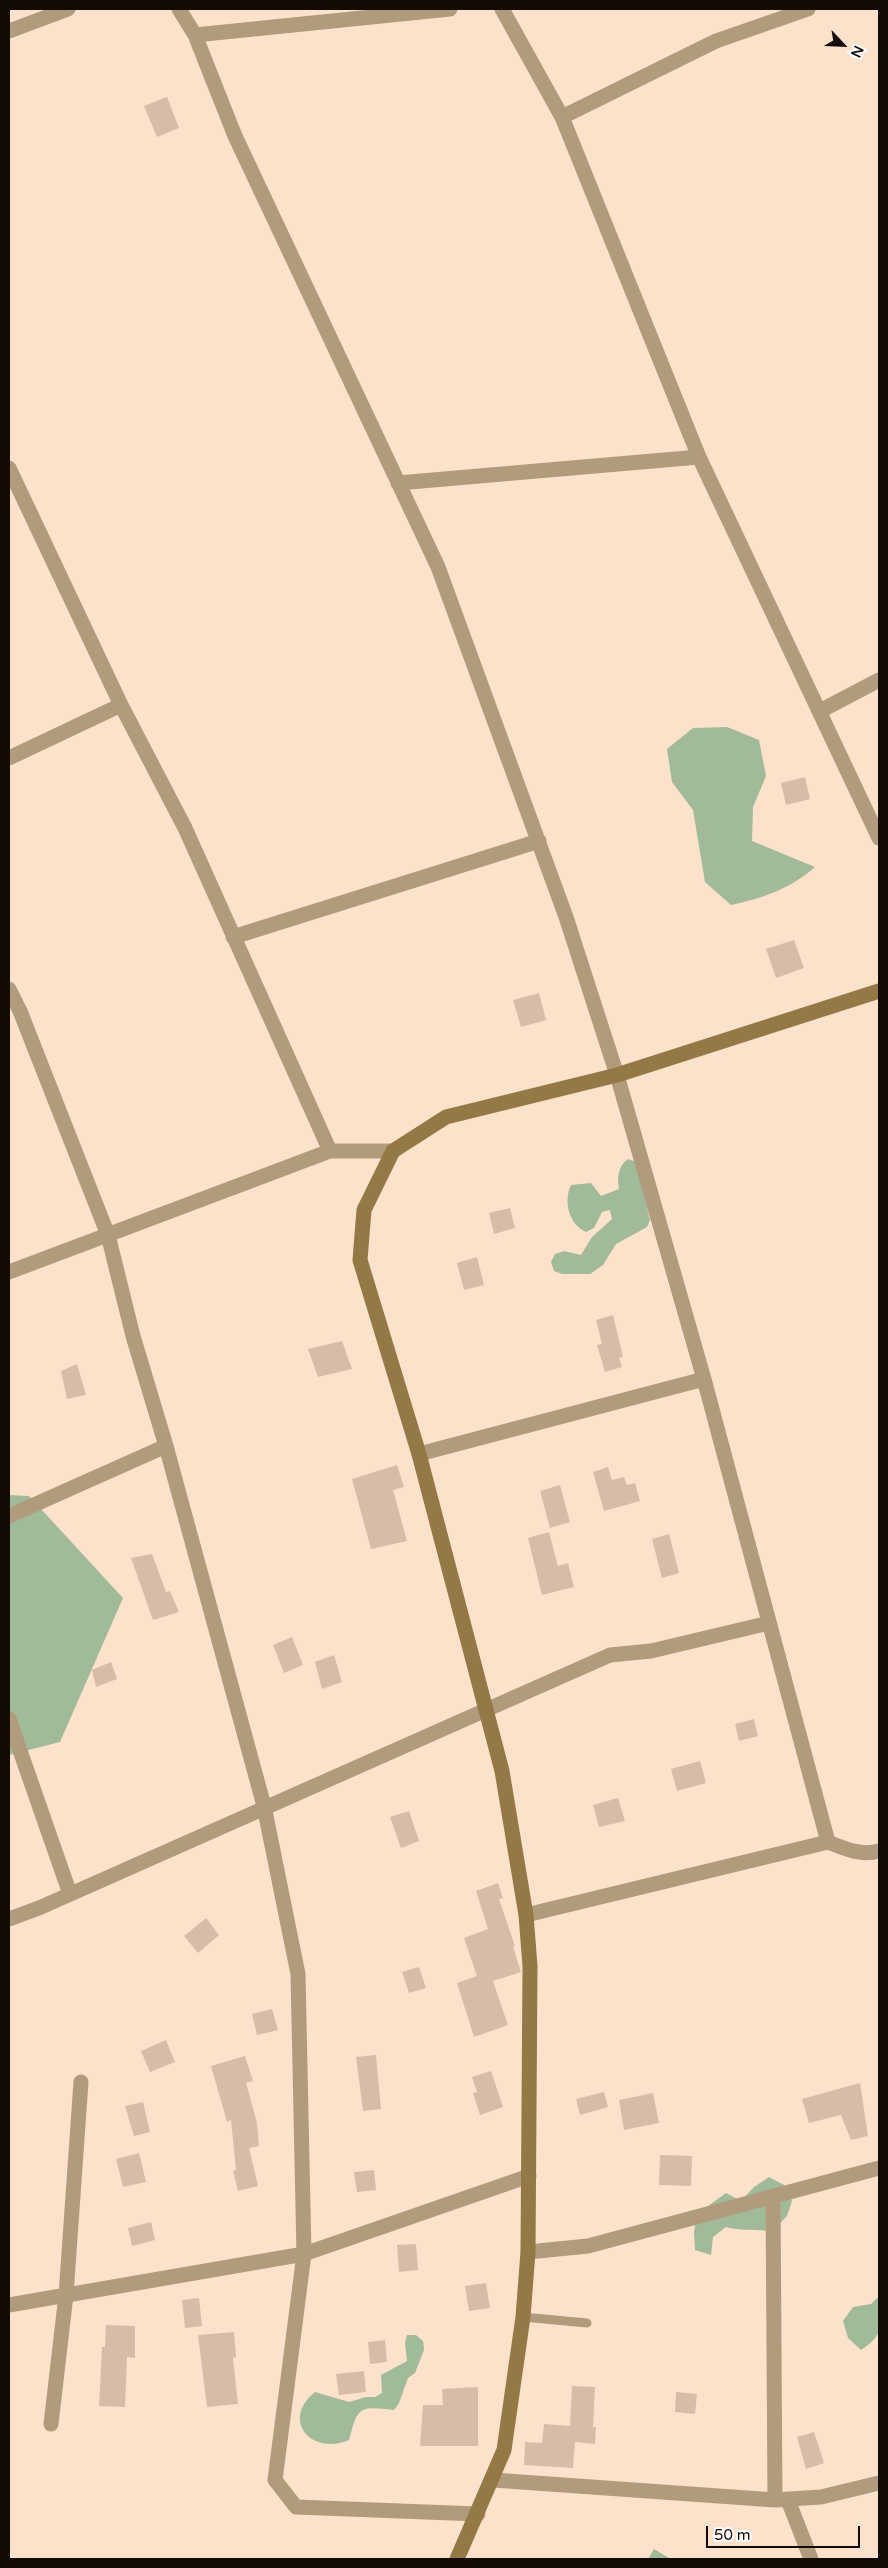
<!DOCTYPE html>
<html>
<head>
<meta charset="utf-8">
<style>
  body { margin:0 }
  #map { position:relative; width:888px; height:2568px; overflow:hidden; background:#fce1cb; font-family:"Varela Round",sans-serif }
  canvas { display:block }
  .frame { position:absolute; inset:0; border:10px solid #130b05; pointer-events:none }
  .north { position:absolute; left:818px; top:20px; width:50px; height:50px; -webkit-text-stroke:4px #fff; paint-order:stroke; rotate:115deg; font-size:14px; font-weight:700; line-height:20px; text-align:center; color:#130b05 }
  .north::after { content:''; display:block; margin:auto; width:18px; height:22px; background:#130b05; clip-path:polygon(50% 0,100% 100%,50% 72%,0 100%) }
  .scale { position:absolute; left:706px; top:2526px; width:154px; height:22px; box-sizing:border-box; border:2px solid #130b05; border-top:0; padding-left:6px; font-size:15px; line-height:18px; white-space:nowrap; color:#130b05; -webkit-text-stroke:4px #fff; paint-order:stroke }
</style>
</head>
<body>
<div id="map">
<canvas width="888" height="2568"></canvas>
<div class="frame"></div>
<div class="north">N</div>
<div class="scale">50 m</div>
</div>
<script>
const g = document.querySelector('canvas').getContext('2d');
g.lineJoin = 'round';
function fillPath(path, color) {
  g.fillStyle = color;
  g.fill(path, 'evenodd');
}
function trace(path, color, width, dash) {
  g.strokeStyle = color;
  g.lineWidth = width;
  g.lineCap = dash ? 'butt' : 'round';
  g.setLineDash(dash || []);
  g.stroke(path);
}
fillPath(new Path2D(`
  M727,727L759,740L766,776L753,807L752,841L815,867C790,889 763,898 731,905L705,882L693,810L672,782L667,749L693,728Z
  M628,1159L636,1162L650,1220L647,1227L616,1244L603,1265L590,1274H562L554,1271L551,1262L555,1254L564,1251L581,1255L592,1237L612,1219L610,1210L602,1212L594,1228L586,1232C569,1224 563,1202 571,1185L591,1183L601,1196L619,1189C617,1177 618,1166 628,1159Z
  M9,1495L29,1496L123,1598L60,1742L9,1755Z
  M769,2177L784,2185L792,2201L787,2216L772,2232C756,2228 743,2232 726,2227L713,2237L711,2255L695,2250L694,2232L697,2214L726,2193L741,2201L754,2187Z
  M879,2296C879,2325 887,2333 861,2350L848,2338L843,2321L853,2307L871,2304Z
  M407,2335H416L423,2341L424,2350L415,2373L408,2378L399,2403L394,2410C359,2406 358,2406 349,2440C310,2456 281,2419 315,2392L349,2402L366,2397H375L382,2393L381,2375L407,2361L405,2343Z
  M654,2549L669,2558L648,2559Z`), '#a1ba9a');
fillPath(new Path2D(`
  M167,97L179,128L157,137L144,106Z
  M805,777L810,799L786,805L781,783Z
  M794,940L804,968L776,978L766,949Z
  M539,993L546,1020L521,1027L513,1000Z
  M510,1208L515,1228L494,1234L489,1213Z
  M477,1257L484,1285L464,1290L457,1263Z
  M613,1315L623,1357L619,1358L622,1367L605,1372L597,1345L602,1344L596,1320Z
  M342,1341L352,1369L318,1377L308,1349Z
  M77,1364L86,1395L67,1399L61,1371Z
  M397,1465L404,1487L393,1490L407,1541L371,1549L352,1479Z
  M608,1467L612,1480L624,1477L627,1485L635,1483L640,1501L604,1511L593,1472Z
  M560,1485L570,1522L550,1528L540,1491Z
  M549,1532L558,1566L568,1563L574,1587L542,1595L528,1538Z
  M669,1534L679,1573L662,1578L652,1539Z
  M152,1554L166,1592L170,1591L179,1612L153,1620L131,1558Z
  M292,1637L303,1665L284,1673L273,1645Z
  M334,1655L342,1682L322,1689L315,1662Z
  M111,1662L117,1679L96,1687L92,1670Z
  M754,1719L758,1736L739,1741L735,1724Z
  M700,1761L706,1783L677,1791L671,1769Z
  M618,1798L625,1821L599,1827L593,1805Z
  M409,1811L419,1841L401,1848L390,1817Z
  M498,1883L503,1898L499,1899L515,1946L513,1947L521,1972L493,1981L508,2025L474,2037L457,1983L477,1976L464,1938L488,1929L476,1891Z
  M206,1918L219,1935L198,1953L184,1936Z
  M419,1967L426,1988L409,1993L402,1972Z
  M272,2009L278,2030L257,2035L252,2014Z
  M166,2040L175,2062L150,2072L141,2051Z
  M376,2055L381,2109L363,2111L356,2057Z
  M245,2056L253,2081L246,2083L257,2123L259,2146L249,2148L258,2186L238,2191L233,2171L236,2170L231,2120L227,2122L211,2066Z
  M491,2071L503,2107L480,2115L473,2093L477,2092L472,2077Z
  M860,2083L868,2136L851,2140L841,2115L809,2123L802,2099Z
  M604,2092L608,2107L580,2115L576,2099Z
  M653,2093L659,2123L624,2130L619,2100Z
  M143,2102L150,2132L134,2136L125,2106Z
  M139,2153L146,2182L123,2187L116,2159Z
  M660,2155L692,2156L691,2186L659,2185Z
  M374,2170L376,2190L357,2192L354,2172Z
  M151,2222L155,2240L132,2246L128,2228Z
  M416,2244L418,2270L399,2272L397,2245Z
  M486,2283L490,2308L469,2311L465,2286Z
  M199,2298L202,2326L185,2328L182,2300Z
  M106,2325L135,2326V2358L127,2357L125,2407L99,2406L102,2347H105Z
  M234,2332L236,2357L233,2358L238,2404L207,2407L198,2335Z
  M385,2340L387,2362L370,2364L368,2342Z
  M364,2371L366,2392L339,2395L336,2374Z
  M572,2386L595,2387L593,2427H596L595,2444L575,2442L573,2468L524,2465L525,2442L542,2443L544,2424L570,2426Z
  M478,2387V2446H420L423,2405H443L442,2389Z
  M676,2392L697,2394L695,2414L675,2412Z
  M814,2432L824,2463L806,2469L797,2437Z`), '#d7bda8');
trace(new Path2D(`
  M523,2317L587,2323`), '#b09c7c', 9);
trace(new Path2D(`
  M179,9L195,35L235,136L438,567L566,917L617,1075L704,1379L828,1842
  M502,9L562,117L699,457L879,838
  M9,31L68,9
  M195,35L450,9
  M562,117L716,41L808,9
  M9,468L121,705L185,828L330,1151H393
  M398,483L699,457
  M820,711L879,680
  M9,758L121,705
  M233,937L539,841
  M9,989L20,1011L108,1235L133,1336L166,1446L264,1806L298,1974L304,2254L275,2480L296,2507L478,2514
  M9,1272L330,1151
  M419,1454L704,1379
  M9,1516L166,1446
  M9,1719L70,1894
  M526,1915L828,1842C845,1849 861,1856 879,1851
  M9,1919L39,1908L610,1655L651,1651L769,1623
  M773,2197L775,2500
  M528,2252L588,2246L879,2168
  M9,2305L304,2254L529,2176
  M51,2424L66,2295L81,2082
  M493,2480L775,2500L821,2497L879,2483
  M788,2500L811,2559`), '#b09c7c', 15);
trace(new Path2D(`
  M457,2559L504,2450L523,2317L528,2252L530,1966L526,1915L502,1771L419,1454L360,1260L364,1210L393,1151L446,1117L617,1075L879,991`), '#947845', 15);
</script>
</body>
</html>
